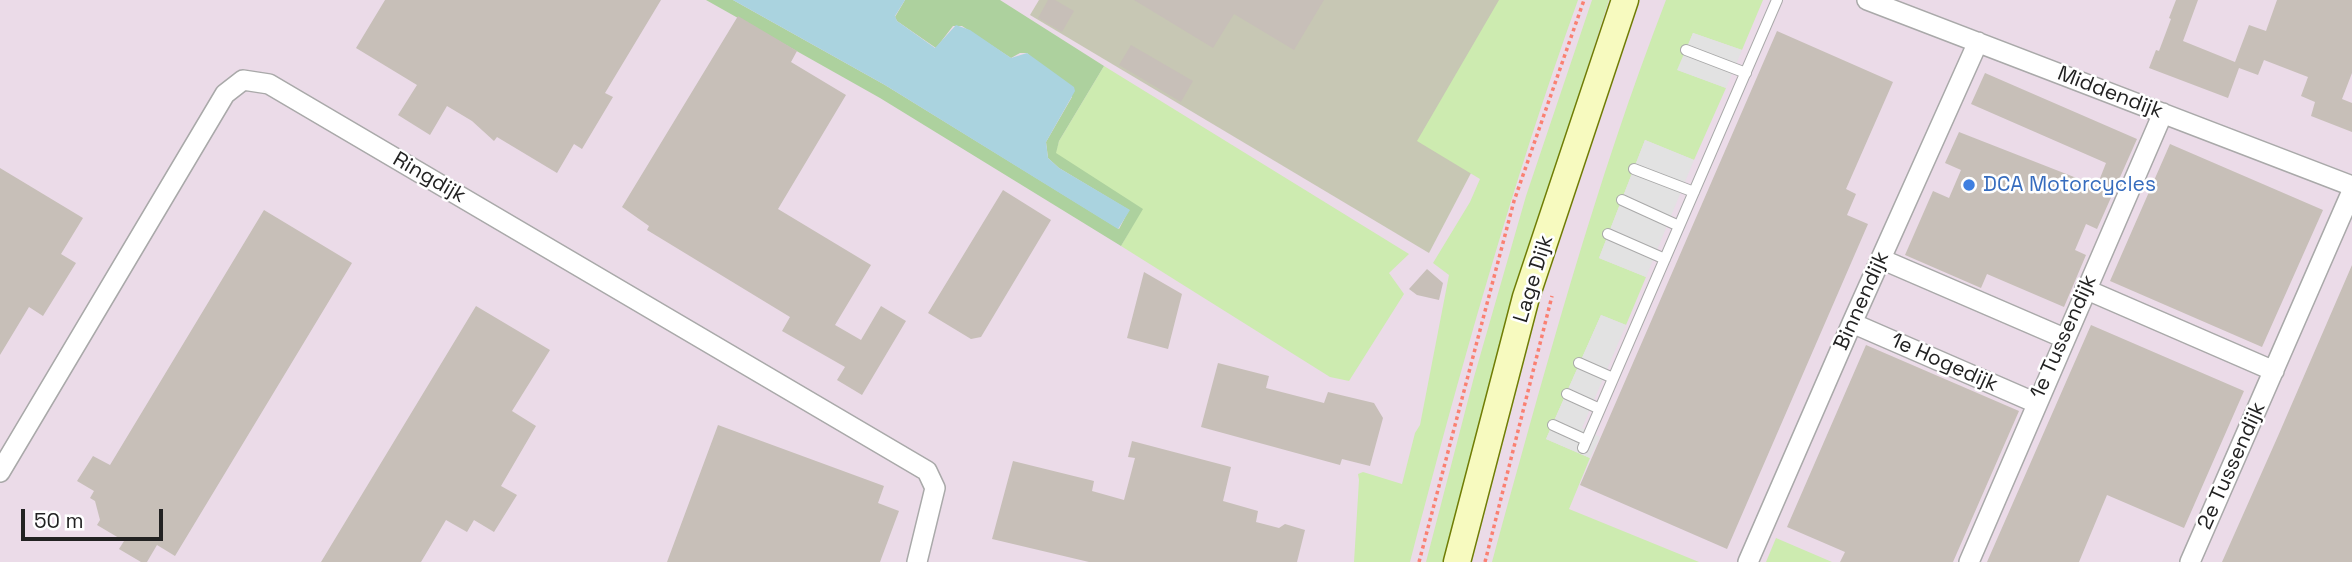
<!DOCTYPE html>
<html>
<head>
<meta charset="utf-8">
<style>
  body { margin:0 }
  #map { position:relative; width:2352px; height:562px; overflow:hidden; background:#f2efe9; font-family:"Space Grotesk",sans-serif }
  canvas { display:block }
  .scale { position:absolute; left:21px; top:509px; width:142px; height:32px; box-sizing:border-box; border:4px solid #222; border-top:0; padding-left:9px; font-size:21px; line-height:24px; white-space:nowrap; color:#222; -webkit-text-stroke:5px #fff; paint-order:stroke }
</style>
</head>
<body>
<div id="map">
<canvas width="2352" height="562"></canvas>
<div class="scale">50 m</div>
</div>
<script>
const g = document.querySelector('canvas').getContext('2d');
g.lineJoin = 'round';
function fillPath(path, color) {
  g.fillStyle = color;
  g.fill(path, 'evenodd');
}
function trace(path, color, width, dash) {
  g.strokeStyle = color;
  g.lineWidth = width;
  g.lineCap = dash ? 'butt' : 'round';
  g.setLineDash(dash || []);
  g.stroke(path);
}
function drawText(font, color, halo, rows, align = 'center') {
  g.font = font + ' "Space Grotesk",sans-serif';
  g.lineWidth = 5;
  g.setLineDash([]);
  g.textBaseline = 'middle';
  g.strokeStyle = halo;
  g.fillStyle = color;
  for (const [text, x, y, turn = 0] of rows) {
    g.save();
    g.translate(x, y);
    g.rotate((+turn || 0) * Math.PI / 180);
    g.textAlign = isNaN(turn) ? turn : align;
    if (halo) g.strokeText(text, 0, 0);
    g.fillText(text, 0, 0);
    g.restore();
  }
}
fillPath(new Path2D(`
  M0,0H2352V562H0Z`), '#ebdbe8');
fillPath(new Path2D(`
  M1039,0H1536L1481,154L1429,253L1030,15Z`), '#c7c7b4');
fillPath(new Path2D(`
  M1499,0H1578C1512,184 1459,373 1410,562H1354L1359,480L1358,474L1363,472L1402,484L1415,433L1420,425L1449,275L1433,263L1470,202L1480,179L1417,141Z
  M1592,0H1609L1535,231L1447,562H1426L1474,377L1526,196Z
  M1666,0H1763L1742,50L1693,33L1678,70L1726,88L1694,160L1645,140L1599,258L1646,277L1626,325L1601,315L1546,439L1590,458L1569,509L1699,562H1492C1544,373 1595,183 1666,0Z
  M1104,66L1409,254L1389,273L1404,294L1349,381L1330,377L1121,246L1142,209L1055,154L1059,141Z
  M1776,538L1832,562H1766Z`), '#cdebb0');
fillPath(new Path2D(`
  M706,0H733L885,85L1119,229L1129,210L1059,168L1048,158L1046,142L1072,97L1027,53H1020L1011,58L962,26H953L936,48L897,21L895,17L905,0H1000L1104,66L1059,141L1056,153L1143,209L1121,246L880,98Z`), '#add19e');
fillPath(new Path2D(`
  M1693,33L1742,50L1726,88L1677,70Z
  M1645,140L1694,160L1646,277L1599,258Z
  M1601,315L1626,325L1582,428L1600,437L1590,458L1546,439Z`), '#e2e2e2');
fillPath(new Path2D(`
  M733,0H905L895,16L897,21L935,48L956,25L970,30L1011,58L1027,53L1074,87L1075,91L1046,142L1048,158L1059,168L1130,210L1118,229L885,85Z`), '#aad3df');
fillPath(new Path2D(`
  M385,0H661L605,93L613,97L582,149L574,144L557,173L497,137L494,141L472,121L447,106L430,135L398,115L417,85L356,48Z
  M1048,0H1055L1074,11L1062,32L1038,18Z
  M1134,0H1324L1294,50L1234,14L1213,48Z
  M2176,0H2198L2183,41L2235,62L2249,25L2266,31L2277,0H2352V73L2342,99L2352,103V132L2311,116L2315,102L2301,96L2308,77L2264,60L2258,75L2239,68L2228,98L2149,68L2156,50L2159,51L2171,19L2169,18Z
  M738,16L797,51L791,62L846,95L778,209L871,265L835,325L861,340L881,306L906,321L862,395L837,380L845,367L782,331L790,317L647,230L649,226L622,207Z
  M1777,31L1893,82L1846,189L1856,194L1847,215L1868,224L1727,549L1580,485Z
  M1131,45L1193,81L1181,102L1119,65Z
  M1985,73L2137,139L2097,229L2086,224L2075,250L2086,255L2064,307L1987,274L1981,288L1905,255L1933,191L1949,198L1961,170L1945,163L1959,132L2097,186L2106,163L1971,104Z
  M2170,144L2323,210L2262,347L2110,281Z
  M0,168L83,218L61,254L76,263L43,316L29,307L0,355Z
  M1003,190L1051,220L981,337L971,339L928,313Z
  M264,210L352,263L175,556L157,545L147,562H141L119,549L124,541L97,525L100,520L95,501L90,498L94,491L77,481L93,456L110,465Z
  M2352,265V562H2222L2278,436Z
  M1427,269L1443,283L1439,300L1417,295L1409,289Z
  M1144,272L1182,294L1168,349L1127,338Z
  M476,306L550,350L512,411L536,426L501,486L517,495L494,532L474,520L467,532L446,520L421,562H321Z
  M2091,325L2244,391L2184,528L2107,495L2079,562H1987Z
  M1866,345L2019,411L1953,562H1840L1845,552L1787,527Z
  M1218,363L1269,376L1266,388L1324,403L1328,392L1374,403L1383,418L1370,466L1342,459L1340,465L1201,427Z
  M718,425L884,486L878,503L899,511L880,562H667Z
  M1132,441L1231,467L1223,501L1258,511L1256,522L1279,528L1285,524L1305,530L1297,562H1089L992,539L1013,461L1094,481L1092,491L1124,500L1135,458L1128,457Z`), '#c7bfb8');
const lane = new Path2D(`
  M1686,50L1746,73
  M1634,169L1694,192
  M1622,200L1679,226
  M1608,234L1665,259
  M1579,363L1613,378
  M1567,394L1600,409
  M1553,425L1586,440
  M1583,448L1777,0`);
const street = new Path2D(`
  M1867,0L2352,186
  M1881,259L2064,338
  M2085,289L2274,371
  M1852,323L2036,403
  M0,472L225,94L243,80L269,84L927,471L935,488L917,562
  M1748,562L1852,323L1978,42
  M1969,562L2163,113
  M2190,562L2352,191`);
const secondary = new Path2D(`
  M1457,562L1526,297L1625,0`);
trace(lane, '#a9a9a9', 12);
trace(street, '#a9a9a9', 22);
trace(secondary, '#707d05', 29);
trace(new Path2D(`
  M1419,562L1514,201L1584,0
  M1485,562L1552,296`), '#fa8072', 3.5, [3.5, 3.5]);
trace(lane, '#fff', 10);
trace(street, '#fff', 19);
trace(secondary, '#f7fabf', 26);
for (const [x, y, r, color] of [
  [1969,185,7,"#3f7fe0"]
]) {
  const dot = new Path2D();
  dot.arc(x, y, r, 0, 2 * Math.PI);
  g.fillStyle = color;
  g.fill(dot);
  trace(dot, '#fff', 2.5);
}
drawText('21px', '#222', '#fff', [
  ["Middendijk",2110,93,21],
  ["Ringdijk",429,178,30],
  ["Lage Dijk",1534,279,-73],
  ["Binnendijk",1862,301,-66],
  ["1e Tussendijk",2064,337,-66],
  ["1e Hogedijk",1944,363,24],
  ["2e Tussendijk",2232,466,-66]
]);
drawText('21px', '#366cbe', '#fff', [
  ["DCA Motorcycles",1983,185]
], 'left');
</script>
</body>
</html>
